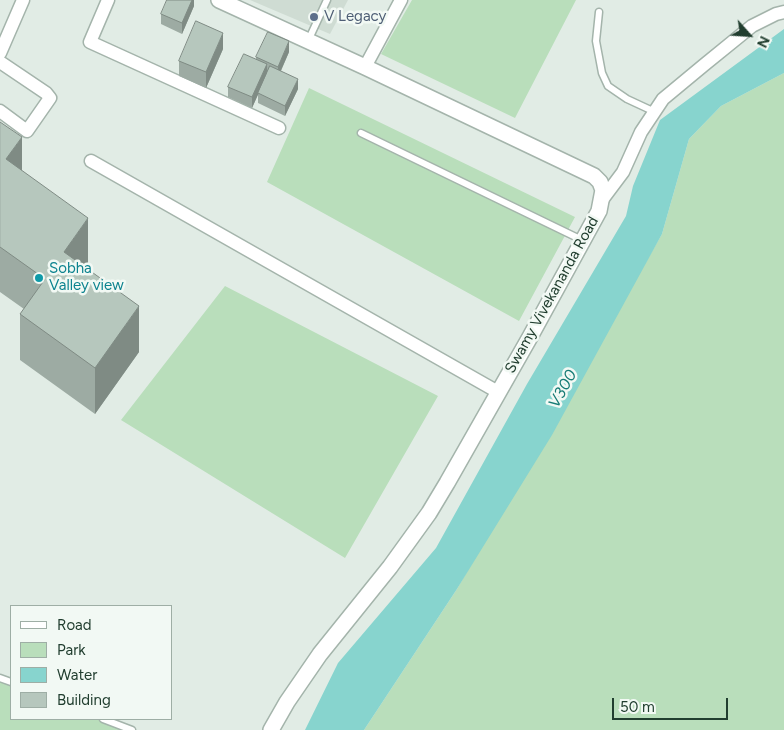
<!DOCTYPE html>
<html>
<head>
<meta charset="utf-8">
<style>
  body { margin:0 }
  #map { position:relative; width:784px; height:730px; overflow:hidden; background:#e1ece5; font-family:Figtree,sans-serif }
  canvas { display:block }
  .legend { position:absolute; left:10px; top:605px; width:162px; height:115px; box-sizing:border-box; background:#f2f9f4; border:1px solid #9eaea5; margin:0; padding:6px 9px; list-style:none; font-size:15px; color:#213e2f }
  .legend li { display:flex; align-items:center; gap:10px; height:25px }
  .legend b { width:25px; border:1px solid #9eaea5 }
  .north { position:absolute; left:724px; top:10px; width:50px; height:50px; -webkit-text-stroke:4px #f2f9f4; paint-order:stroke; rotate:116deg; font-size:14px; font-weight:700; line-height:20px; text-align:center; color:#213e2f }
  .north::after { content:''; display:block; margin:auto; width:18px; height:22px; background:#213e2f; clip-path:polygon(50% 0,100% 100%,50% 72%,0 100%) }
  .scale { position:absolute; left:612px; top:698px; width:116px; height:22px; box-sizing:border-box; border:2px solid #213e2f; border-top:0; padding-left:6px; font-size:15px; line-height:18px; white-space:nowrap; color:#213e2f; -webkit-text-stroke:4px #f2f9f4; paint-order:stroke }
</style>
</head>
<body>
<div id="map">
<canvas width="784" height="730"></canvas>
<ul class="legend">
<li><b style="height:6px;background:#fff"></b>Road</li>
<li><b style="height:14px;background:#b9debb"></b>Park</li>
<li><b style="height:14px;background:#87d4ce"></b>Water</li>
<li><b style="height:14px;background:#b6c7bd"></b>Building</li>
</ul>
<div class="north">N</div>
<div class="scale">50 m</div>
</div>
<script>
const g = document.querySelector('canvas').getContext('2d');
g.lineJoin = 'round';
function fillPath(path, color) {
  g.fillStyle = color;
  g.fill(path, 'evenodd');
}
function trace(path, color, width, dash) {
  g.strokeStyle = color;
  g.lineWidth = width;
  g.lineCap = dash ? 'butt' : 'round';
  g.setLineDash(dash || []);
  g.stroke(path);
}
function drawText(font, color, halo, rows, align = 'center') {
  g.font = font + ' Figtree,sans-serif';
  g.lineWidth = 5;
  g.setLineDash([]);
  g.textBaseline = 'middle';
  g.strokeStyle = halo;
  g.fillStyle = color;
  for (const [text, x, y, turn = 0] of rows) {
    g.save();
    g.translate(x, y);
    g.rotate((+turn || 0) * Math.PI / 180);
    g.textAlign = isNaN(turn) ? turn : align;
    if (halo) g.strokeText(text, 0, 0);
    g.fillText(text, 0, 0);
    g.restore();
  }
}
fillPath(new Path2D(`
  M250,0H348L330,34Z`), '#cfdcd3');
fillPath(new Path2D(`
  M412,0H576L515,118L381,54Z
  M784,73V730H364L457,589L662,234L689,139L721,106Z
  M309,88L575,217L519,321L267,182Z
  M225,286L438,396L345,558L121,420Z
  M0,675L11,679V719H103L129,730H0Z`), '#b9debb');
fillPath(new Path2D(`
  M784,29V73L721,106L689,139L662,234L552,435L457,589L364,730H305L338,663L436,548L527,384L626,216L633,186L660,120Z`), '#87d4ce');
const service = new Path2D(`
  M599,12L596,41L602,73L608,86L627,99L655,112
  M308,41L327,0
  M361,133L582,240
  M0,678L11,682
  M103,719L132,730`);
const minor = new Path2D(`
  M108,0L90,42L279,128
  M0,53L23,0
  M0,62L46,93L50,98L27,131L0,111
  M365,67L401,0
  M91,161L498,392
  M602,200L623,172L641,132L663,99L704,65L752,26L776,14L784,12`);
const tertiary = new Path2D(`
  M219,0L365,67L594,176L600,182L603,190L599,211L530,337L447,483L429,513L390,567L320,654L287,702L271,730`);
trace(service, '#a4b4ab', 9);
trace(minor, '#a4b4ab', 15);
trace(tertiary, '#a4b4ab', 18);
trace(service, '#fff', 6);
trace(minor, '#fff', 12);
trace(tertiary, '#fff', 15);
fillPath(new Path2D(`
  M194,0V6L182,34L161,24V14Z
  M223,49L206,88L179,76V61Z
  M289,52L281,71L298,89L285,116L258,103V94L252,108L228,97V87L256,59V57Z
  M0,122L22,171L88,264L85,268L139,352L95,414L20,360V314L24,309L0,292Z`), '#9daba3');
fillPath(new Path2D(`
  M192,0H194V6L182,34V23Z
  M223,33V49L206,88V72Z
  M289,41V52L278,77V67Z
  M267,64V75L252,108V97Z
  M298,79V89L285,116V106Z
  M22,137V183L6,159Z
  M88,218V264L64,298V252Z
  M139,306V352L95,414V368Z`), '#7f8b84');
const building = new Path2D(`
  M167,0H192L182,23L161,14Z
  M196,21L223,33L206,72L179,61Z
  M268,32L289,41L278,67L256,57Z
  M244,54L267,64L252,97L228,87Z
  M270,66L298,79L285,106L258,93Z
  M0,122L22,137L6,159L88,218L64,252L139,306L95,368L20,314L45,279L0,247Z`);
fillPath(building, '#b6c7bd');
trace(building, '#7f8b84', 1);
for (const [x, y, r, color] of [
  [314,17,5,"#5c6f8a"],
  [39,278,5,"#0f9aa8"]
]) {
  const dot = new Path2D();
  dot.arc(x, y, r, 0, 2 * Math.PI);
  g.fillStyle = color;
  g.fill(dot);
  trace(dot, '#f2f9f4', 2);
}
drawText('15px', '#4e5e75', '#f2f9f4', [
  ["V Legacy",324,17]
], 'left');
drawText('15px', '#0d838f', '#f2f9f4', [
  ["Sobha",49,269],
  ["Valley view",49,286]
], 'left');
drawText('15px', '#213e2f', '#f2f9f4', [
  ["Swamy Vivekananda Road",552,295,-61]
]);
drawText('italic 16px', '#187c76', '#f2f9f4', [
  ["V300",563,389,-61]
]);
</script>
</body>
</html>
